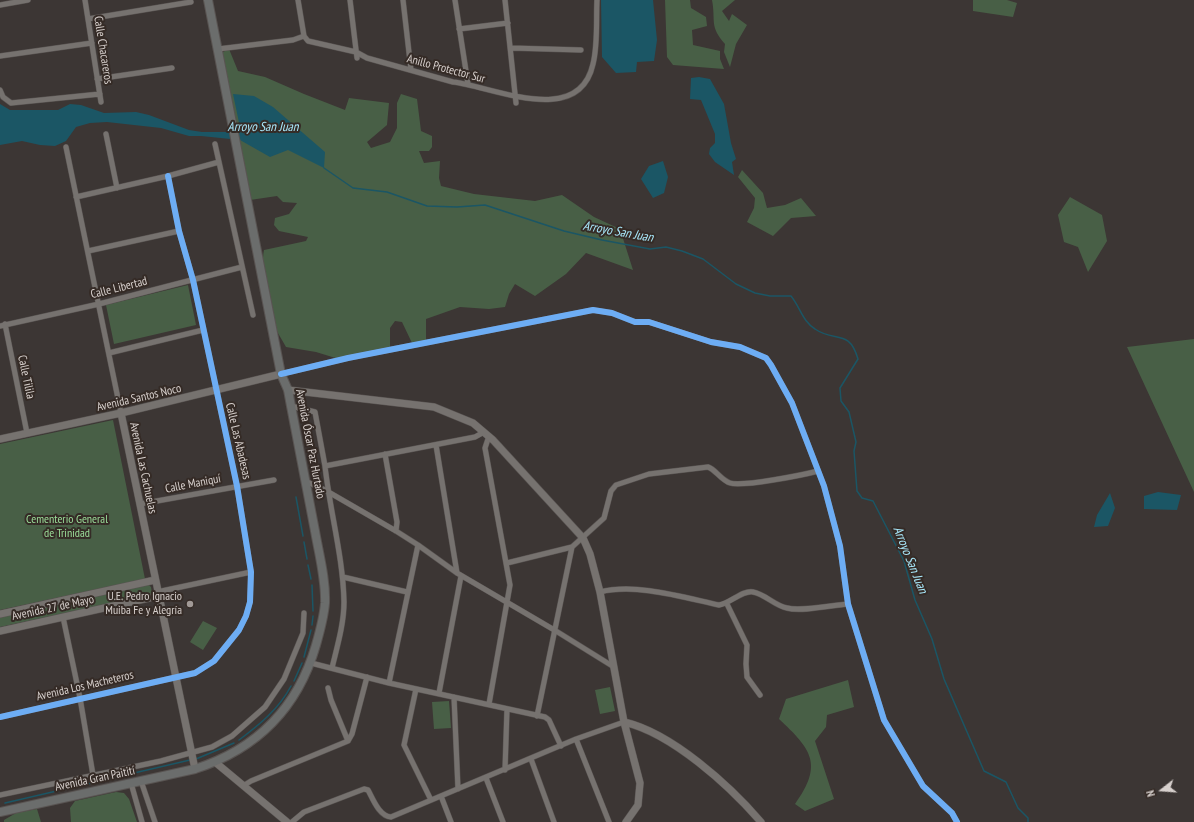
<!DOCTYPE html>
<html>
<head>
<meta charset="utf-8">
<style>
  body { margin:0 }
  #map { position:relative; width:1194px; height:822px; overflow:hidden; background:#3c3634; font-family:"PT Sans Narrow",sans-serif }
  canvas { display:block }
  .north { position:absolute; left:1142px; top:770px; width:40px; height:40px; -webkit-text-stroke:3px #352b26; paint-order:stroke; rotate:253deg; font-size:11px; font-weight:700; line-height:16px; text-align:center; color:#d7d0cd }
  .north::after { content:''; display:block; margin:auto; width:14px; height:18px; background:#d7d0cd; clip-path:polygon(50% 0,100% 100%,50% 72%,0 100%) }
</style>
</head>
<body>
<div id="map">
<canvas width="1194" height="822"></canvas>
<div class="north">N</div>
</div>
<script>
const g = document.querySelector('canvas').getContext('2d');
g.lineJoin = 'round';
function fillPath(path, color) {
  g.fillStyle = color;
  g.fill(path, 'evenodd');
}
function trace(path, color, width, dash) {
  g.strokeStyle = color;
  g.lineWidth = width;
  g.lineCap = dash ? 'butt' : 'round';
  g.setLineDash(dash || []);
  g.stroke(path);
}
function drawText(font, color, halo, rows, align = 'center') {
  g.font = font + ' "PT Sans Narrow",sans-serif';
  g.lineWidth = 4;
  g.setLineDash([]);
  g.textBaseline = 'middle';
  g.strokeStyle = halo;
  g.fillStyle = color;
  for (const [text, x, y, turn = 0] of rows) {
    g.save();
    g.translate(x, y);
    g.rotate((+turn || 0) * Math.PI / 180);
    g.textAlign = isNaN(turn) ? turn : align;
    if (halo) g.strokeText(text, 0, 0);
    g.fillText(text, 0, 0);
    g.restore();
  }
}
fillPath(new Path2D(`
  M665,0H690L691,8L706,17L707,26L692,30L693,45L720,51V59L724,69L673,65L667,57Z
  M712,0H735L722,11L729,21L732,14L747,25L736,44L730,67L724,52L725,44C709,26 716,21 712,0Z
  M973,0H1007L1017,3L1013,17L973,11Z
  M229,49L238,71L265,77L304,94L345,110L349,98L389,103L387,125L367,142L371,148L390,142L397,128V103L401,94L417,99L421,131L432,136V147L429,151H419L424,163L440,161L439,178L441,186L474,194L535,201L562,195L594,217L620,229L633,270L586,253L566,274L535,296L515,284L509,294L505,307L489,309L460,307L426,319V341L412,343L402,322L395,321L390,328V350L342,360L316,352L286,347C282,340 277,332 274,325C268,307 260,267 264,250L306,241L308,237L279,231L274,225L275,218L289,214L297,203L283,202L277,196L250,200L221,53Z
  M742,170L763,193L767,208L785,205L801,198L816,216L791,218L773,236L747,222L754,208L755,198L738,177Z
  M1070,197L1102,215L1107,241L1088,272L1078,247L1064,242L1058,215Z
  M188,285L196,325L114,344L106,305Z
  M1194,339V492L1127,347Z
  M113,420L145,579L0,610V444Z
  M148,584L151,587L152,593L150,595L0,627V617Z
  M203,621L217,628L203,650L190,642Z
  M848,680L854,707L827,715L826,727L815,741L834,799L805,811L795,804C824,764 811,749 779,719L786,699Z
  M610,687L615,711L600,714L595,690Z
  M449,701L451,728L434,729L432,702Z
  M116,792L124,793L129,799L137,822H71L70,808L75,801Z
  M37,809L41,822H4V820L16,813Z`), '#485f46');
fillPath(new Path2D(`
  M601,0H653L657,40L654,61L637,62L636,72L616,73L602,57Z
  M699,77L710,79L724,104L731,143L736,159L732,162L734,175L715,162L709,154L710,148L715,143V134L701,100L690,99L691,78Z
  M233,94L254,96L273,107L325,152L324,168L288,150L270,157L240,140L201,136H189L161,128L107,122L90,123L76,127L66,141L55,146L40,145L22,141L0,145V104L10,110H58L70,104L81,105L104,113L136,112L149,115L189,130L202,132H241Z
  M663,161L668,177L664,193L653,198L641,179L649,166Z
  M1158,492L1181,495L1177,510L1144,509V496Z
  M1110,493L1115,508L1108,526L1094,527L1097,515Z`), '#1b5665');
trace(new Path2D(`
  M324,168L353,188L387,192L427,206L457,207L485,205L564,231L602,240L650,249L666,247L682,251L703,259L736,284L755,293L770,296H791C800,307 803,322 815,329C835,343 849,328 858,359L840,388L841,401L849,412L856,442L854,451L857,491L862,498L873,501L904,561L915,600L932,639L944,679L984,771L1006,782L1018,808L1028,818V822
  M296,497L303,536
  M304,542L307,559
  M308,565L311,579
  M312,585L313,611
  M312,625L313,616
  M304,657L311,630
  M294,681L302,663
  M239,740C259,725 279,709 291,686
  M196,759L234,743
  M5,803L190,760`), '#1b5665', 1.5);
const street = new Path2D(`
  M85,0L101,102
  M298,0L304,36
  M350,0L357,58
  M403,0L411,70
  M455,0L468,84
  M505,0L516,103
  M0,5L28,0
  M88,19L191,2
  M459,29L508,23
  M511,48L581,50
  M218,49L293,40L304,36L308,41L356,52L367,58L453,82C494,87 579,128 593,64C598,45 596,20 597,0
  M0,56L92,43
  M97,79L172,68
  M0,90L3,97L11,103L100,94
  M106,134L117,188
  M215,144L253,315
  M66,147L121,413
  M76,197L168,176L219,162
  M88,251L179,231
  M5,324L27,433
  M0,326L99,304L242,267
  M109,353L203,330
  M281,374L348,358L593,310L612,313L635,322H649L711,342L740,347L766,358L771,365L792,403L824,486L840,546L848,604L884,720L923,786L952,813L957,822
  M291,406L315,412L325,466
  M436,445L457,573
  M385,454L397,522L396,531
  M305,481L325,490L396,531L418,545L457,573L556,631L614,667
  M140,504L274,480
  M572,547L604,518L611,491L616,485L649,474L708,467C715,469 721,480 730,483C742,487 803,475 818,471
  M507,563L572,547L537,716
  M343,577L407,592
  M157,592L251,572
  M600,592C636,583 682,597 719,605C731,603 742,590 753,592C765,594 775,606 787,608C801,612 833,605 848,604
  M727,604L747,645L746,664L747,677L760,695
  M63,617L80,698L93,775
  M311,663L389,683L545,717L549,720L561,746
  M332,668C337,647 344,624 344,602C343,556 330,512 325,466L475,437L484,432
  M389,683L418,545
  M328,688L331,700L348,741
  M416,689L404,745L431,800
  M439,693L461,576
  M454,697L458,789
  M489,704L510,585L485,448L489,436
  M0,717L195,673L214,661L239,630L246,616L250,602L251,572L237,486L193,280L179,231L168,176
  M576,739L609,822
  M531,759L554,822
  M505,770L507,709
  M486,778L503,822
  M141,781L155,822
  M131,783L142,822
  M243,786L251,781L348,741L352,734L367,677
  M0,795L161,761L212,747L232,736L265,707L284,679L303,633L304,613
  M441,796L451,822
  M292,822L304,812L364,789L368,790C373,799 379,816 391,817L576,739L624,722`);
const secondary = new Path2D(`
  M288,390L434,407L473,423L493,440L583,538L590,554L600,592L624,722L640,783L638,805L626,822
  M121,413L195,769
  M0,439L121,413L281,374
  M0,614L155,580
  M0,631L158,596
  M624,722C672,733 730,786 761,822
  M215,762L287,822`);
const primary = new Path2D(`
  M0,812L195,769C257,749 298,707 316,645C320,631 324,617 325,603C326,580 319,554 315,531C307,490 299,448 291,406L288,390L281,374L208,0`);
trace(street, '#595452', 6);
trace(secondary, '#595452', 8);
trace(primary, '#595452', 10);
trace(street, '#76726f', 5);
trace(secondary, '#76726f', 7);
trace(primary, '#6b6d6c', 8);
trace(new Path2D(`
  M281,374L348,358L593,310L612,313L635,322H649L711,342L740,347L766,358L771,365L792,403L824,486L840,546L848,604L884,720L923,786L952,813L957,822
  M0,717L195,673L214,661L239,630L246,616L250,602L251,572L237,486L193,280L179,231L168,176`), '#6dadf4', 6);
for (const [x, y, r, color] of [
  [190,604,4,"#a19a97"]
]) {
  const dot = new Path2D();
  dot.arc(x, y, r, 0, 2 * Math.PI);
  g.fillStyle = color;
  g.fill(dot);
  trace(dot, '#352b26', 1.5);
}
drawText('12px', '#d7d0cd', '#352b26', [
  ["Calle Chacareros",103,50,81],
  ["Anillo Protector Sur",446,69,15],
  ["Calle Libertad",119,288,-14],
  ["Calle Tilila",26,377,78],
  ["Avenida Santos Noco",139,398,-13],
  ["Calle Las Abadesas",238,441,77],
  ["Avenida Óscar Paz Hurtado",310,444,79],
  ["Avenida Las Cachuelas",143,468,78],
  ["Calle Maniquí",193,484,-11],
  ["Avenida 27 de Mayo",53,608,-12],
  ["Avenida Los Macheteros",85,686,-13],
  ["Avenida Gran Paitití",95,779,-12]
]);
drawText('12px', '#9bde9a', '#352b26', [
  ["Cementerio General",67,520],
  ["de Trinidad",67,534]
]);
drawText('12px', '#d7d0cd', '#352b26', [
  ["U.E. Pedro Ignacio",182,597],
  ["Muiba Fe y Alegría",182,611]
], 'right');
drawText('italic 13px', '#a9e9fc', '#352b26', [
  ["Arroyo San Juan",263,127],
  ["Arroyo San Juan",618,232,10],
  ["Arroyo San Juan",910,560,68]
]);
</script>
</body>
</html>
